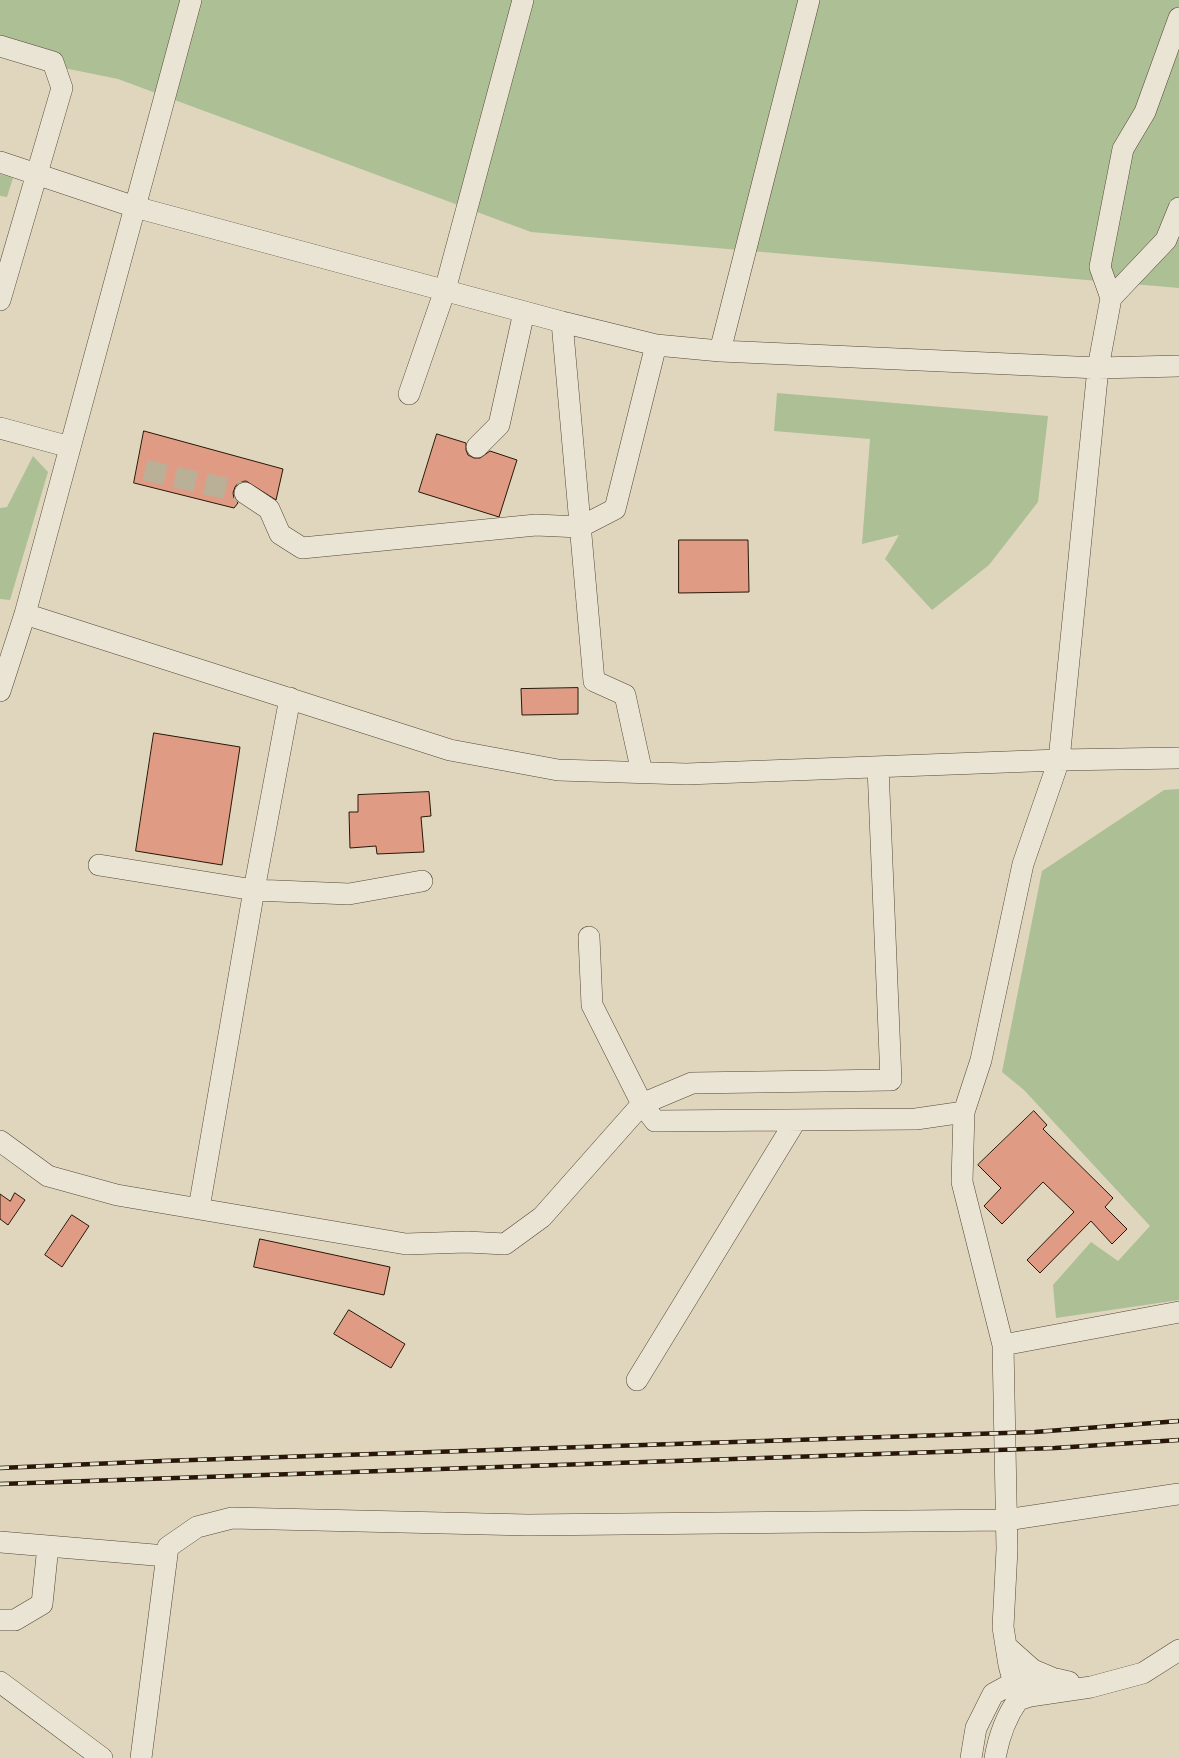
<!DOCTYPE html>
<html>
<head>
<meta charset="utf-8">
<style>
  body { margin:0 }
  canvas { display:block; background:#dfd6bd }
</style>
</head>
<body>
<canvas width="1179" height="1758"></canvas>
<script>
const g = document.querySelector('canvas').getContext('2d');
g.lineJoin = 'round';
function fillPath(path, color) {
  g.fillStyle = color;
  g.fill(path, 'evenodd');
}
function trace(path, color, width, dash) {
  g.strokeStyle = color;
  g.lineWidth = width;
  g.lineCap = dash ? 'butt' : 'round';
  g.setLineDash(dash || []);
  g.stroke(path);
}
fillPath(new Path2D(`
  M0,0H1179V288L531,232L118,79L0,55Z
  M0,174L13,178L7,197L0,196Z
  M777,393L1048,416L1038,502L989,565L932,610L885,559L899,535L862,544L870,439L774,431Z
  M33,456L48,472L10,600L0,599V508L7,507Z
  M1179,789V1300L1056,1318L1053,1285L1091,1242L1118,1261L1150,1226L1024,1090L1002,1072L1042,871L1164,790Z`), '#adbf95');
const building = new Path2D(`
  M144,431L283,469L276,500L246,481L239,482L235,487L233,493L234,498L238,503L234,508L134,483Z
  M437,434L466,443V450L468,455L474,458H480L490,451L517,460L499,517L419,492Z
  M679,540H748L749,592L679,593Z
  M578,688V714L522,715L521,689Z
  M154,733L240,747L222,865L136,851Z
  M429,792L431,816L421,817L424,852L377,854L376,846L350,848L349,812H358V795Z
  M1034,1111L1047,1125L1043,1129L1113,1198L1105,1207L1127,1229L1112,1244L1091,1221L1040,1273L1027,1260L1074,1212L1043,1182L1002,1224L984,1206L1001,1188L978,1165Z
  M15,1193L25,1200L8,1225L0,1219V1194L10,1201Z
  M72,1215L89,1226L62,1267L45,1255Z
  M260,1239L390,1267L384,1295L254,1267Z
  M349,1310L405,1344L391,1368L334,1334Z`);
fillPath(building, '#e09b85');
trace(building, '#281706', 1);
trace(new Path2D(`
  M145,470L245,493`), '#bab098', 21, [21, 10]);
const minor = new Path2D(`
  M0,46L53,62L62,88L0,300
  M0,162L135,207L562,322L656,345L720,351L1098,368L1179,366
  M1111,298L1166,240L1179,208
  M562,322L594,681L625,695L642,773
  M720,351L809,0
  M409,394L445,290L523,0
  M0,428L70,447
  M477,447L499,425L524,312
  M245,493L269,509L280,534L302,548L536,525L580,527L615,509L656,345
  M25,614L450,750L558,770L686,774L1059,760L1179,758
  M0,691L25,614L191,0
  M99,865L254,890L349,894L422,881
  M589,937L592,1005L642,1104L655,1121L916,1119L964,1112
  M0,1141L48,1176L117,1195L406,1244L467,1242L505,1244L542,1217L642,1104L692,1083L891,1080L878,767
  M199,1208L254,890L290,698
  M1003,1345L1179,1312
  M637,1380L796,1120
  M0,1542L166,1556
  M0,1620H15L42,1604L48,1546
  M1006,1646L1033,1670L1052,1678
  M0,1682L102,1758
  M1018,1700L1009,1665L1003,1627L1007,1549L1003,1345L962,1182L964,1112L981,1060L1023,864L1059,760L1098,368L1111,298L1100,267L1123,149L1145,112L1179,18
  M141,1758L168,1547L197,1527L232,1518L528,1525L1006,1520L1179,1494
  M971,1758L976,1728L993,1694L1013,1683L1026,1680L1056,1679L1069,1682
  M995,1758C999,1736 1005,1718 1018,1700L1030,1696L1091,1687L1143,1673L1179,1650`);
trace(minor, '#564734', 22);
trace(minor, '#eae4d4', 21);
const rail = new Path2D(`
  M0,1468L162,1461L1035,1432L1179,1421
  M0,1484L1055,1448L1179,1440`);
trace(rail, '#281706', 4.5);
trace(rail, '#eae4d4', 3, [9]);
</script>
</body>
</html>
